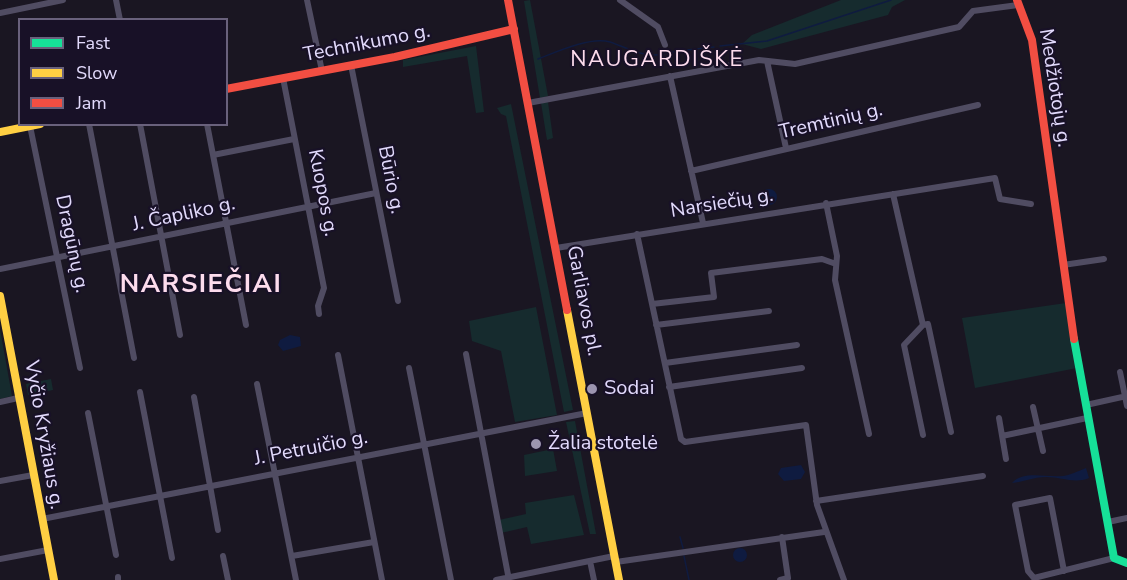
<!DOCTYPE html>
<html>
<head>
<meta charset="utf-8">
<style>
  body { margin:0 }
  #map { position:relative; width:1127px; height:580px; overflow:hidden; background:#1a1622; font-family:"Nunito Sans",sans-serif }
  canvas { display:block }
  .legend { position:absolute; left:18px; top:18px; width:210px; height:108px; box-sizing:border-box; background:#181127; border:2px solid #69617c; margin:0; padding:8px 10px; list-style:none; font-size:18px; color:#e2dafc }
  .legend li { display:flex; align-items:center; gap:12px; height:30px }
  .legend b { width:30px; border:2px solid #69617c }
</style>
</head>
<body>
<div id="map">
<canvas width="1127" height="580"></canvas>
<ul class="legend">
<li><b style="height:8px;background:#16e098"></b>Fast</li>
<li><b style="height:8px;background:#ffcf43"></b>Slow</li>
<li><b style="height:8px;background:#f24e42"></b>Jam</li>
</ul>
</div>
<script>
const g = document.querySelector('canvas').getContext('2d');
g.lineJoin = 'round';
function fillPath(path, color) {
  g.fillStyle = color;
  g.fill(path, 'evenodd');
}
function trace(path, color, width, dash) {
  g.strokeStyle = color;
  g.lineWidth = width;
  g.lineCap = dash ? 'butt' : 'round';
  g.setLineDash(dash || []);
  g.stroke(path);
}
function drawText(font, color, halo, rows, align = 'center') {
  g.font = font + ' "Nunito Sans",sans-serif';
  g.lineWidth = 4.5;
  g.setLineDash([]);
  g.textBaseline = 'middle';
  g.strokeStyle = halo;
  g.fillStyle = color;
  for (const [text, x, y, turn = 0] of rows) {
    g.save();
    g.translate(x, y);
    g.rotate((+turn || 0) * Math.PI / 180);
    g.textAlign = isNaN(turn) ? turn : align;
    if (halo) g.strokeText(text, 0, 0);
    g.fillText(text, 0, 0);
    g.restore();
  }
}
fillPath(new Path2D(`
  M530,0L548,96L540,98L524,1Z
  M841,0H905L892,7L888,15L761,49L742,44L752,35Z
  M476,46L484,112L476,113L467,56L403,67V60Z
  M548,102L553,138L547,140L541,103Z
  M511,104L573,410L564,412L506,116L501,114L497,108Z
  M1066,303L1077,368L975,388L962,318Z
  M536,307L557,415L515,422L501,351L472,341L469,321Z
  M0,329L12,396L0,399Z
  M51,379L53,390L28,395L26,384Z
  M575,421L596,534H590L566,422Z
  M553,449L557,471L525,476L524,455Z
  M574,495L584,535L531,544L527,527L501,533L499,520L526,514L525,503Z`), '#162b2e');
fillPath(new Path2D(`
  M761 197a8 8 0 1 1 16 0a8 8 0 1 1-16 0Z
  M290,335L300,337L301,346L283,351L278,345L280,340Z
  M801,465L805,472L801,479L784,481L778,474L781,468Z
  M1086,468L1089,478C1075,484 1061,477 1046,477C1034,477 1022,482 1012,483C1024,470 1046,478 1063,476C1071,475 1078,471 1086,468Z
  M733 555a7 7 0 1 1 14 0a7 7 0 1 1-14 0Z`), '#0f1b40');
trace(new Path2D(`
  M720,46L767,41L891,0
  M687,50L714,47
  M667,53L680,51
  M538,59C556,52 591,36 610,42C628,48 643,58 664,54
  M680,537L683,548
  M684,556L689,580`), '#0f1b40', 1.5);
trace(new Path2D(`
  M116,0L120,20
  M307,0L322,71
  M620,0L658,27L665,45
  M0,13L63,0
  M767,61L786,148
  M351,65L398,301
  M670,76L703,223
  M283,78L324,288L318,306L319,314
  M528,103L759,60L795,64L959,27L973,11L1018,5
  M89,124L134,358
  M140,124L180,335
  M207,124L246,325
  M30,126L80,368
  M213,155L294,139
  M691,171L978,105
  M893,194L923,325L904,345L923,435
  M826,203L837,256L835,280L869,434
  M637,234L681,439L685,442L806,425L817,505L844,580
  M556,248L995,178L1000,199L1031,204
  M1063,265L1104,259
  M0,269L376,193
  M652,304L714,297L711,273L822,259L836,264
  M656,325L769,311
  M923,325L928,324L951,432
  M466,354L509,580
  M338,355L382,580
  M665,363L797,345
  M409,368L451,580
  M1120,372L1127,406
  M257,384L296,580
  M669,387L802,368
  M140,392L172,558
  M194,397L218,530
  M0,402L18,398
  M1086,405L1127,396
  M1033,407L1043,451
  M88,413L116,555
  M999,418L1006,459
  M1002,436L1087,418
  M0,481L33,475
  M816,501L983,476
  M42,519L587,413
  M1108,522L1127,518
  M223,556L228,580
  M292,556L374,542
  M0,559L48,550
  M590,561L594,580
  M616,562L824,532
  M1064,571L1050,498L1015,505L1028,571L1034,578L1114,558
  M118,577V580
  M496,580L614,556
  M780,580L788,578L782,537`), '#504c62', 6);
trace(new Path2D(`
  M1074,339L1114,558L1127,563`), '#16e098', 8);
trace(new Path2D(`
  M0,132L40,124
  M0,296L54,580
  M567,310L619,580`), '#ffcf43', 8);
trace(new Path2D(`
  M508,0L567,310
  M1017,0L1032,40L1074,339
  M226,89L395,57L514,29`), '#f24e42', 8);
for (const [x, y, r, color] of [
  [592,389,6,"#9c95b0"],
  [536,444,6,"#9c95b0"]
]) {
  const dot = new Path2D();
  dot.arc(x, y, r, 0, 2 * Math.PI);
  g.fillStyle = color;
  g.fill(dot);
  trace(dot, '#181127', 2);
}
drawText('20px', '#e2dafc', '#181127', [
  ["Technikumo g.",367,44,-11],
  ["Medžiotojų g.",1054,88,81],
  ["Tremtinių g.",831,122,-13],
  ["Būrio g.",390,180,79],
  ["Kuopos g.",322,193,79],
  ["Narsiečių g.",722,204,-9],
  ["J. Čapliko g.",184,215,-12],
  ["Dragūnų g.",71,244,78],
  ["Garliavos pl.",583,301,79],
  ["Vyčio Kryžiaus g.",43,435,80],
  ["J. Petruičio g.",311,449,-11]
]);
drawText('20px', '#e2dafc', '#181127', [
  ["Sodai",604,389],
  ["Žalia stotelė",548,444]
], 'left');
g.letterSpacing = '1.5px';
drawText('22px', '#fddced', '#181127', [
  ["NAUGARDIŠKĖ",657,61]
]);
g.letterSpacing = '0px';
g.letterSpacing = '1.5px';
drawText('bold 26px', '#fddced', '#181127', [
  ["NARSIEČIAI",201,286]
]);
g.letterSpacing = '0px';
</script>
</body>
</html>
